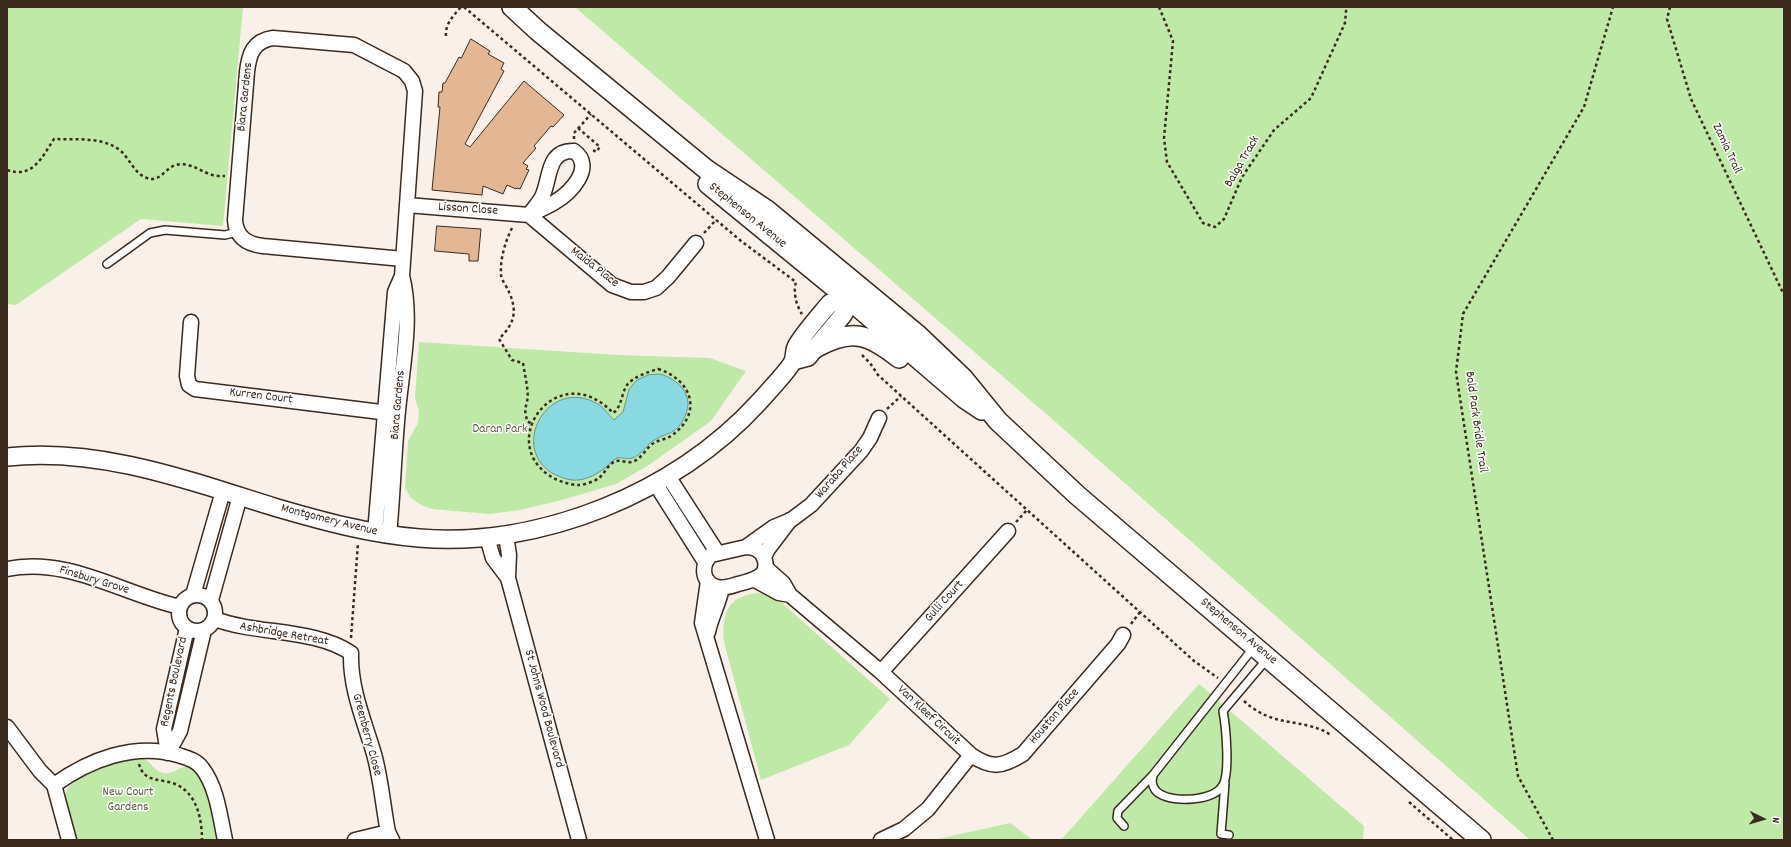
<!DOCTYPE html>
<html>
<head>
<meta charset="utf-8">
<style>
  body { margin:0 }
  #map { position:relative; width:1791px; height:847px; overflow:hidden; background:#f9f1e9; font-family:Dekko,sans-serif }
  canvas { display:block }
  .frame { position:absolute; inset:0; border:8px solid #3b2a1e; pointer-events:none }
  .north { position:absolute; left:1743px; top:799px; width:40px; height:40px; -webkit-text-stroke:3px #fff; paint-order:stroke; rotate:95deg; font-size:11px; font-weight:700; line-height:16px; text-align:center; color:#3b2a1e }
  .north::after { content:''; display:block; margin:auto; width:14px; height:18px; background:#3b2a1e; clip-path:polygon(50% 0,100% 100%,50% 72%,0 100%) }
</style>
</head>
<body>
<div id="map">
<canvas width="1791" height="847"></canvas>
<div class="frame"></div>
<div class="north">N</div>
</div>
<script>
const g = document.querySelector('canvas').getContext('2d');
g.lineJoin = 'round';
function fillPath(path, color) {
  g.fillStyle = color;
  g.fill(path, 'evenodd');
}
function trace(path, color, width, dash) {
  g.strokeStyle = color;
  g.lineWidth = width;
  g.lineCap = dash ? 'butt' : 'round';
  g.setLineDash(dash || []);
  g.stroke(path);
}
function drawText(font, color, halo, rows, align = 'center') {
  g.font = font + ' Dekko,sans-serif';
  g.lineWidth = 3;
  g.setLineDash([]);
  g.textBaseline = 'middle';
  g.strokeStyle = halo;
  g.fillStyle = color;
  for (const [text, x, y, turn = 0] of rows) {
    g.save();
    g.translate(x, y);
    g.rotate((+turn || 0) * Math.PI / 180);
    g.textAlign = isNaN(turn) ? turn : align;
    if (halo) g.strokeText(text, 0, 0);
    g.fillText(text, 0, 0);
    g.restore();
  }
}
fillPath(new Path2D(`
  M7,7H243L223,226L141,219L16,305L7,304Z
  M575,7H1784V840H1530L1052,419Z
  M419,342L617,355L710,358L746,371L711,421L649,465L616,484L562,500L520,510L489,514L432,509L421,505L410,497L405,488L408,441L418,423L419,411L415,398Z
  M756,593L773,595L890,699L849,745L761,780L724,642C722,615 726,597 756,593Z
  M1199,684L1364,826L1363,840H1061Z
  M143,758C151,762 153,770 163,773C174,775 180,765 189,767C207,772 218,824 218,840H75L65,798C67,770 120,759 143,758Z
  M1010,823L1033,840H933Z`), '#bee9a6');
const water = new Path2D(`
  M660,374C678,379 695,395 685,416C676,436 668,431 653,441C645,446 642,455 632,458C627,460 622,457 617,458C613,460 609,465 605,468C597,474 588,479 578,480C569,481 560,477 552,473C510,447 547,379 594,402C602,405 608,414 614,420L623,412L629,389L637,380L648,375Z`);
fillPath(water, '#88d9e1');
trace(water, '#699393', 1);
const building = new Path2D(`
  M471,39L490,51L488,54L504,63L501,69L504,71L465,144L470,147L524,81L564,115L553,127L551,126L534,146L536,148L523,163L528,166L526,169L529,170L520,189L517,188L516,189L507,185L503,194L483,186L482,195L432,190L440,107H438L439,92H442L443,83H445L459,57L461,58Z
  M437,226L481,229L478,261H469V254L435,251Z`);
fillPath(building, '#e3b793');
trace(building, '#3b2a1e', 1);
const service = new Path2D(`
  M107,264L150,233L165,230L225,235L237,232
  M1254,647L1153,775L1152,782C1153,787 1156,792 1160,794C1175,803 1214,801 1223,785C1230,772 1226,727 1223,711L1267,659
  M1225,783L1221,834L1229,835
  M1124,826L1117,818L1118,811L1153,775`);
const minor = new Path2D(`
  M407,205L529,215C533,209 539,203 542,197C551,179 546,150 574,151C596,167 570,193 555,202C547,207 537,211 529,215L612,285L631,292H644L656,288L668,277L696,243
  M191,322L187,376L189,385L195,389L397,414
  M668,476L717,552
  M655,483L705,562
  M375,533L395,292L402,276L415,91L412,81L404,71L354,45L273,38C253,41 249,54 247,72L235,220C236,237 247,244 263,246L403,259
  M389,535C393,494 394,452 398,411C402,368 413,318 402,276
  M506,535L509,555L508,578L579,840
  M487,537L493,558L508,578
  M746,547L774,527L791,520L811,505L861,451L870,438L879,418
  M746,547C754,547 761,550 764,558C772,576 751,581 738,584C731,586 724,589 717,587C701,583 701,564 711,555Z
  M764,557L768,549L790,520
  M765,567L783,583L790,595L881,672L971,755L928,809L904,829L881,840
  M7,569C67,556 123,594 180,607
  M755,580L779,593L790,595
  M708,581L702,623L767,840
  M179 613a18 18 0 1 1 36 0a18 18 0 1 1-36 0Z
  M193,595L223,491
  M211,600L240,496
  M215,619C258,635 314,628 351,653C350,689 364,720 374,754C381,779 383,806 388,832L392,840
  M708,632C711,617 719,603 722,588
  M881,672L1008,531
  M7,727L40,771L54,785
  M168,753L180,731L204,630
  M168,753L164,729L187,628
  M971,755C992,769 1002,767 1023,754L1118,644L1123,635
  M69,840L54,785C89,760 134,742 178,755C187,758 196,760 202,768C217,787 220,817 225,840
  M355,840L388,832`);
const tertiary = new Path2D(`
  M793,361L808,357L843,315L851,301L846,292
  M7,457C98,447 188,480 274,507C322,521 369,534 419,538C540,548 676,493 758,403C765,395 790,369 793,361C795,356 794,351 796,347C802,335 821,314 830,303L851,301L859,302`);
const secondary = new Path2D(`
  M512,7L538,31L707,170L768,211L918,335L963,378L998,421L1077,495L1481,840
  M708,184L851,301L964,398L982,410
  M817,347C852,328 869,334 899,358`);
trace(service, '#3b2a1e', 10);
trace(minor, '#3b2a1e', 17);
trace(tertiary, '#3b2a1e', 20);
trace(secondary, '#3b2a1e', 22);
trace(new Path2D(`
  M464,7L741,241L796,282C793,292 796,305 802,314
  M1159,7L1173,41L1164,138L1167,162L1203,223L1215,227L1224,219L1242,177L1274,130L1311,98L1345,23L1346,11L1349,7
  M1670,7L1667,19L1691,99L1784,295
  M446,36C445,24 453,16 461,7
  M578,128L600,147L596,152L592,149
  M574,139V133L591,114
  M7,170C33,179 42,157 54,139C76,140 104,136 122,152C130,160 135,174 147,178C160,183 165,168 176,165C188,162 197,169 207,173C213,176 219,176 225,176
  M512,228C505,242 500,259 501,275C502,281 507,287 509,292C518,312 514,324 499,339L512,360L523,363L527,386L528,397L525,410L527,421L532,424
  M704,233L716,220
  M862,355L870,363L878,375L1194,661L1218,678
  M658,369C693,380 703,414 671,436C666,439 659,440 654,443C646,447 642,460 631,462C627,463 621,460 616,461C608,464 605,473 599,478C595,481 584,485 579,485C570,485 558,481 550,476C495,440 559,356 613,413C622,407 621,394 627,385C633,377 648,372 658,369Z
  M887,409L901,396
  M1016,522L1027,510
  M1131,624L1140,612
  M351,638L358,543
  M1244,701C1274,729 1303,717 1331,735
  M139,764C144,783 160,778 175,784C197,793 202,819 202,840
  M1409,802L1453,840
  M1553,840L1518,776L1456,372L1463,314L1584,107L1613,7`), '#3b2a1e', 2.5, [3, 3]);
trace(service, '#fff', 7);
trace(minor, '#fff', 14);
trace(tertiary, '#fff', 17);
trace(secondary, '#fff', 19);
drawText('13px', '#3b2a1e', '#fff', [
  ["Biara Gardens",246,97,-84],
  ["Zamia Trail",1726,149,65],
  ["Balga Track",1243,162,-60],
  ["Lisson Close",468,210,4],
  ["Stephenson Avenue",747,216,39],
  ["Maida Place",594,268,38],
  ["Kurren Court",261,397,7],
  ["Biara Gardens",399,405,-85],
  ["Bold Park Bridle Trail",1475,422,82],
  ["Waraba Place",840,473,-49],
  ["Montgomery Avenue",329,521,14],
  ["Finsbury Grove",94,581,17],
  ["Gulli Court",945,602,-48],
  ["Stephenson Avenue",1238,632,40],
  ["Ashbridge Retreat",284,635,10],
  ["Regents Boulevard",175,682,-78],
  ["St Johns Wood Boulevard",543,709,75],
  ["Van Kleef Circuit",928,716,43],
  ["Houston Place",1055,717,-49],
  ["Greenberry Close",366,735,75]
]);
drawText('13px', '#5c5a40', '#fff', [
  ["Daran Park",500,430],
  ["New Court",128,793],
  ["Gardens",128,808]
]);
</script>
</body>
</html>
